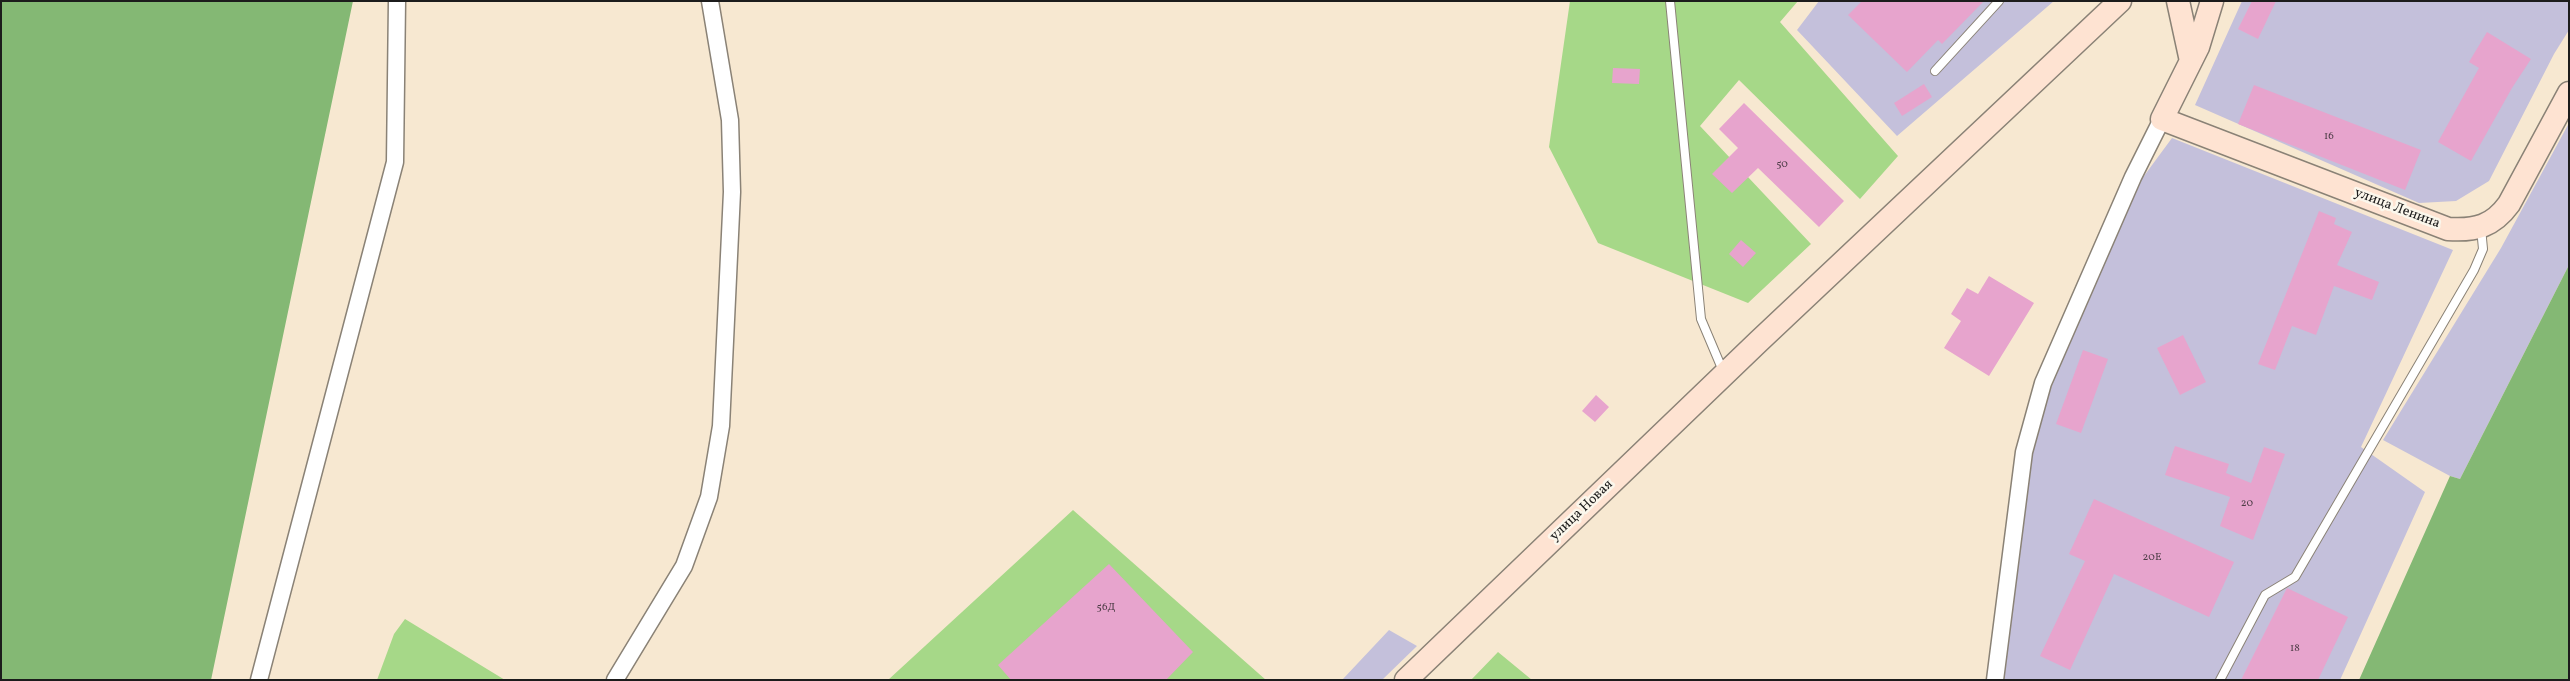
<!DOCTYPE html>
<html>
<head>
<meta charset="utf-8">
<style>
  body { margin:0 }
  #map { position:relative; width:2570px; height:681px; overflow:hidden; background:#f7e8d1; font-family:Vollkorn,serif }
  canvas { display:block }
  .frame { position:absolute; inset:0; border:2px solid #1c1c1c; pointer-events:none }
</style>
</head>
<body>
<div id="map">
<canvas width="2570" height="681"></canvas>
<div class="frame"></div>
</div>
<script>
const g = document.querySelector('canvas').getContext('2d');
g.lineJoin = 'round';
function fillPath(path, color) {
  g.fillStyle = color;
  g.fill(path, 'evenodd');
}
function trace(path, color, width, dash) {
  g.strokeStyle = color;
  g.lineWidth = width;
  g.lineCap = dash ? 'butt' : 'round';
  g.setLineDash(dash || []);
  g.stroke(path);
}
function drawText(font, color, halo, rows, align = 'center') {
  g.font = font + ' Vollkorn,serif';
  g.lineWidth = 5;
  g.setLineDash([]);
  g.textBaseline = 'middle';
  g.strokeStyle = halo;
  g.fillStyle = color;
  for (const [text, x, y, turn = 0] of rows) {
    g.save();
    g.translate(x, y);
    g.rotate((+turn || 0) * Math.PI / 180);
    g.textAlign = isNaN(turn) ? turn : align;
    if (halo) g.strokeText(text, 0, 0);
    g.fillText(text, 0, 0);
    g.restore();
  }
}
fillPath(new Path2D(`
  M1819,1H2054L1897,136L1797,30Z
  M2242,1H2569V30L2554,54L2489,181L2456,201L2419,203L2195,105Z
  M2569,123V265L2460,479L2450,476L2383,440L2501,248Z
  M2172,138L2453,250L2361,447L2425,492L2340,680H2000L2019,473L2072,332L2141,180Z
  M1389,630L1417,646L1382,680H1342Z`), '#c4c0db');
fillPath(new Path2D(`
  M1570,1H1798L1780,22L1898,156L1860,199L1739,80L1700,126L1811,244L1748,303L1598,243L1549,147Z
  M1073,510L1266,680H888Z
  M405,619L505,680H377L394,634Z
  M1498,652L1532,680H1471Z`), '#a6d888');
fillPath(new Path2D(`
  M1,1H353L211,680H1Z
  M2569,265V680H2359L2450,476L2460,479Z`), '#84b874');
fillPath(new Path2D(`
  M1862,1H1984L1942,44L1938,40L1907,72L1848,15Z
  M2252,1H2276L2258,39L2238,29Z
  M2487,32L2531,59L2512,88L2471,161L2438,142L2479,68L2469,62Z
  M1613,68L1640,69L1639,84L1612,83Z
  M1924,84L1932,97L1902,116L1894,103Z
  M2254,85L2421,150L2405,190L2238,124Z
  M1744,103L1844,201L1819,227L1758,168L1732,193L1712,174L1738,148L1719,129Z
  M2319,211L2336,218L2334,224L2352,232L2337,265L2379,282L2372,300L2334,286L2316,335L2292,326L2275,370L2258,364Z
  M1741,240L1756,253L1743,267L1729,254Z
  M1989,276L2034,303L1989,376L1944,348L1961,321L1951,314L1967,288L1978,294Z
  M2183,335L2206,382L2180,395L2157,348Z
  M2083,350L2108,359L2081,433L2056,424Z
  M1596,395L1609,407L1595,422L1582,411Z
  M2175,446L2229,464L2226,473L2251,483L2264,447L2285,454L2253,540L2220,526L2230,497L2165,475Z
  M2094,499L2234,562L2209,617L2114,574L2070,670L2040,656L2085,561L2069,554Z
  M1109,564L1193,652L1166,680H1011L998,665Z
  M2287,588L2348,617L2318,680H2241Z`), '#e7a4cd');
const lane = new Path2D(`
  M1670,1L1701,319L1723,371
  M1935,71L1999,1
  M2220,680L2265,595L2295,577L2474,270L2483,249L2481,228`);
const street = new Path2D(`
  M259,680L395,162L397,1
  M615,680L684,566L709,497L721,426L732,192L730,120L710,1
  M1995,680L2024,452L2043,383L2133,177L2162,119`);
const secondary = new Path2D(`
  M2178,1L2191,61
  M2212,1L2198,47L2162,119L2448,229C2476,231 2493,226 2509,204L2569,93
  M1406,680L1758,342L2120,1`);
trace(lane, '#8a8276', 10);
trace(street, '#8a8276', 19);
trace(secondary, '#8a8276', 25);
trace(lane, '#fff', 8);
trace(street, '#fff', 16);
trace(secondary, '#fee3d2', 22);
drawText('11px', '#4f3e48', null, [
  ["16",2329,137],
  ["50",1782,165],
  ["20",2247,504],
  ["20Е",2152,558],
  ["56Д",1106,608],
  ["18",2295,649]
]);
drawText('14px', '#1c1c1c', '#fbf7ec', [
  ["улица Ленина",2397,209,21],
  ["улица Новая",1582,511,-44]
]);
</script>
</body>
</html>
